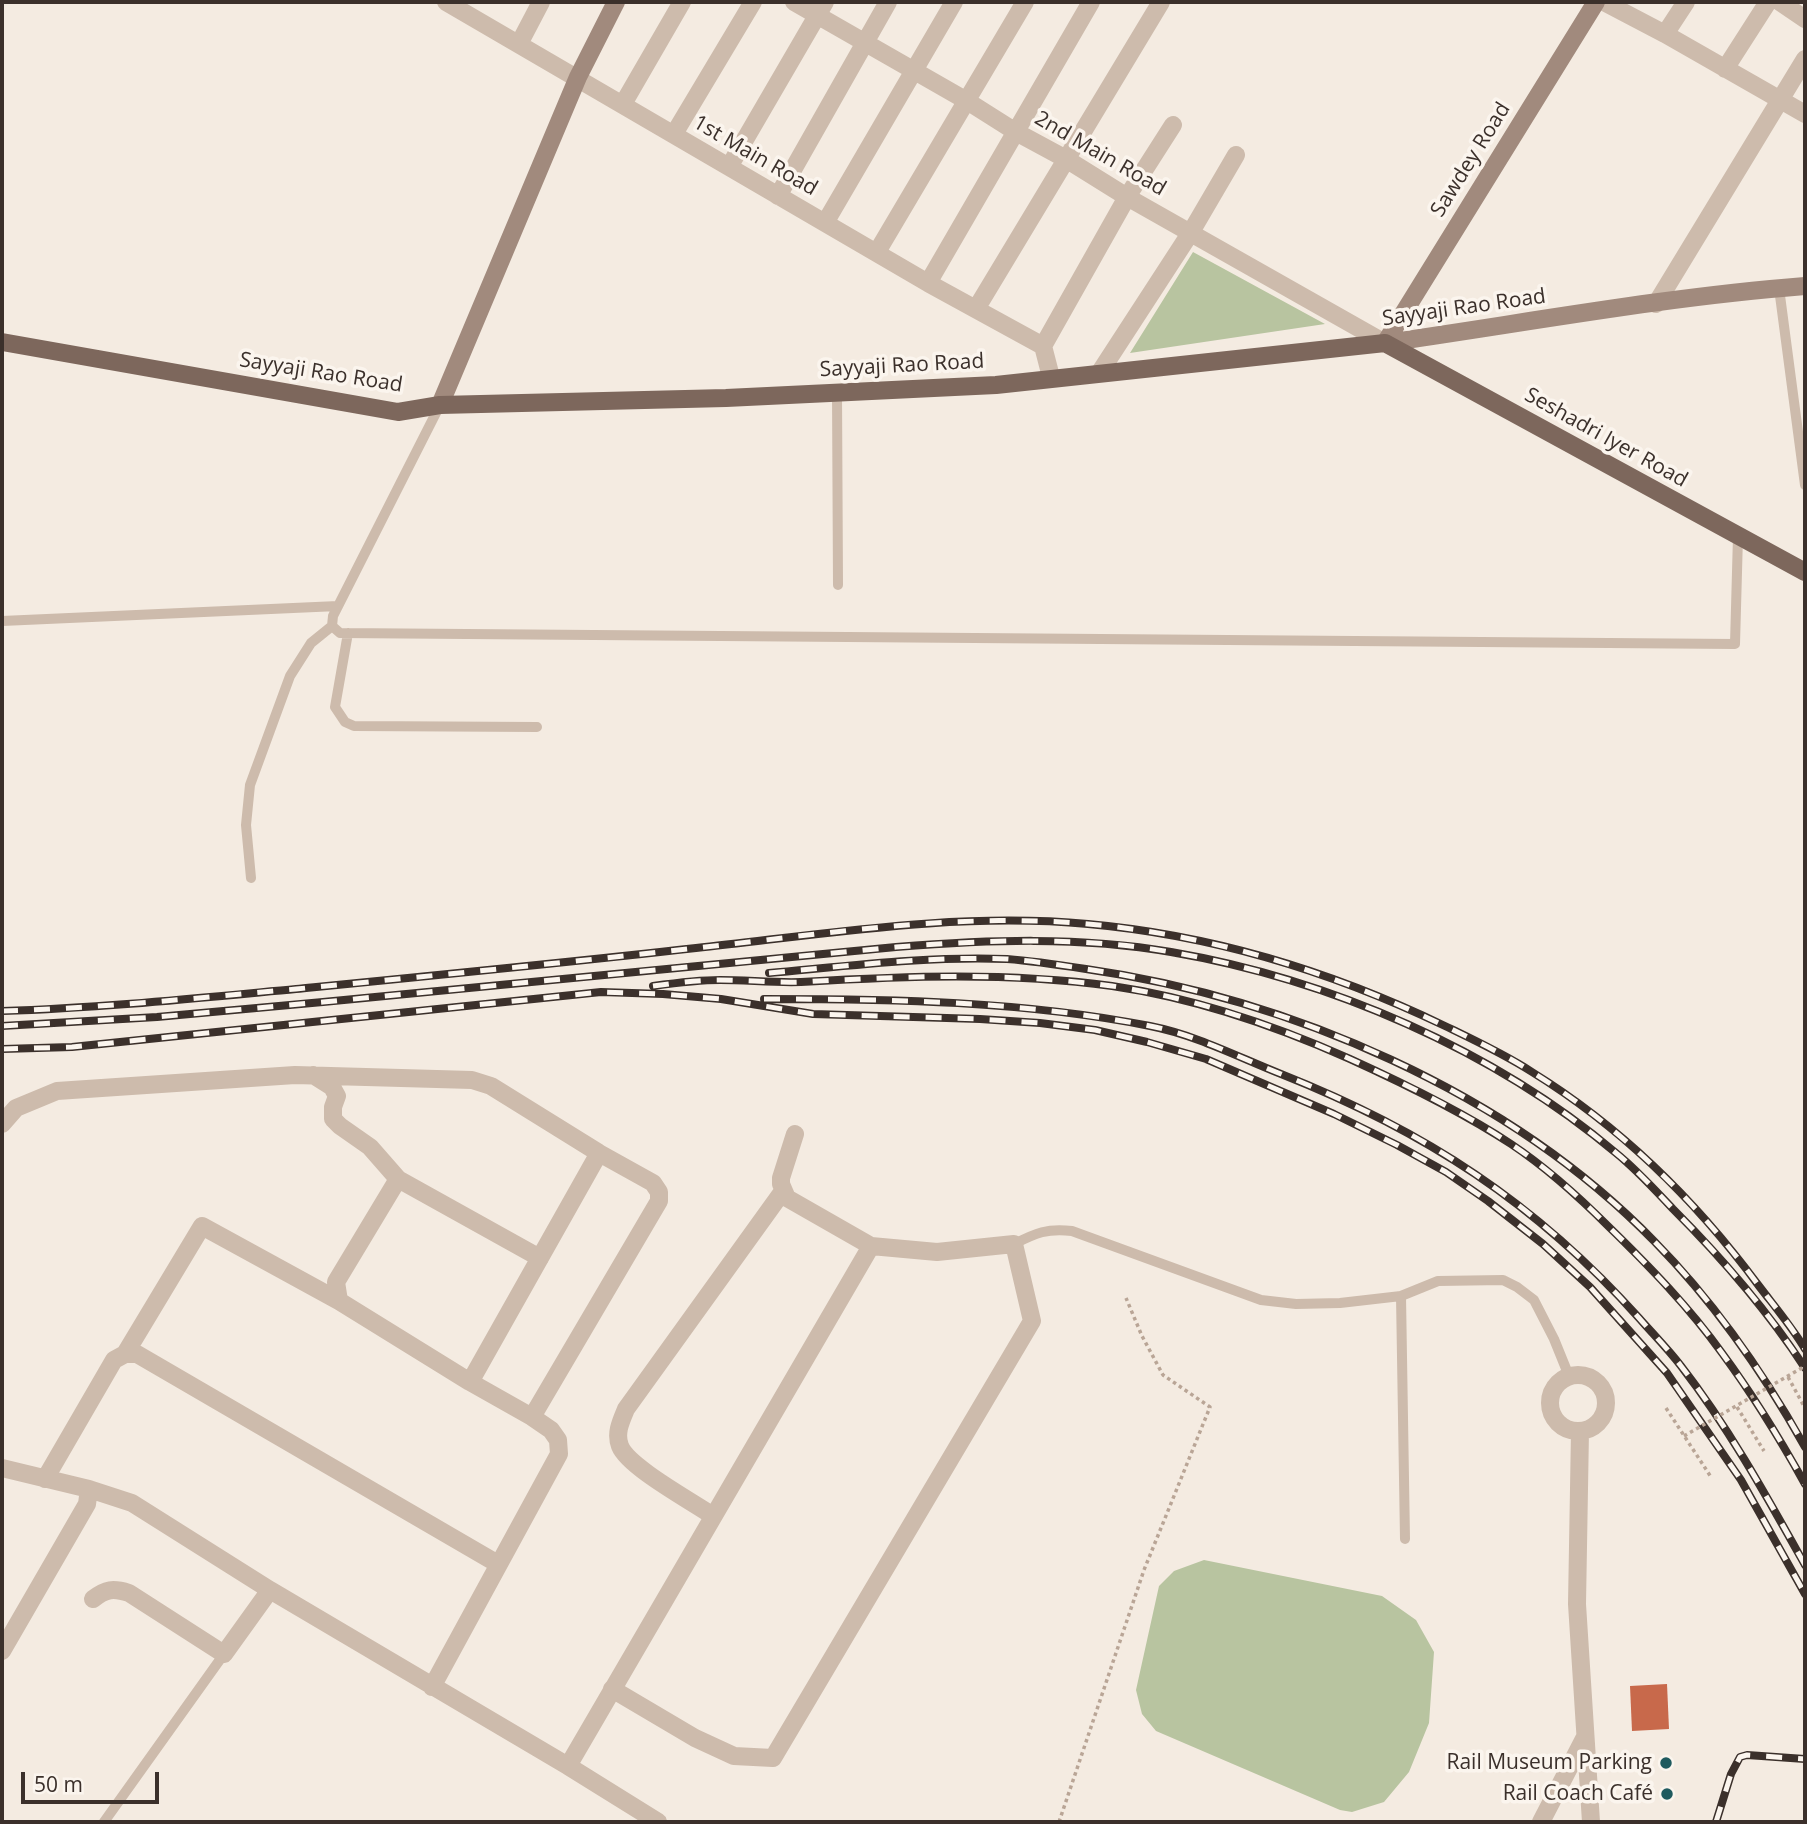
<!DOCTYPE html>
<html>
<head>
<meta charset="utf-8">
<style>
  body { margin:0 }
  #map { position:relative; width:1807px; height:1824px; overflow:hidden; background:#f4ebe1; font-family:"Open Sans",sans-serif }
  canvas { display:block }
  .frame { position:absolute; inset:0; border:4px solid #3b302b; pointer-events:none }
  .scale { position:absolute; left:21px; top:1772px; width:138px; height:32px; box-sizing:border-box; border:4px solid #3b302b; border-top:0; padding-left:9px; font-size:21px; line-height:24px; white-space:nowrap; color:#3b302b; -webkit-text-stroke:5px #fbf5ee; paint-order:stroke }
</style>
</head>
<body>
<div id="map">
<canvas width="1807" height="1824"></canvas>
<div class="frame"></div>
<div class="scale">50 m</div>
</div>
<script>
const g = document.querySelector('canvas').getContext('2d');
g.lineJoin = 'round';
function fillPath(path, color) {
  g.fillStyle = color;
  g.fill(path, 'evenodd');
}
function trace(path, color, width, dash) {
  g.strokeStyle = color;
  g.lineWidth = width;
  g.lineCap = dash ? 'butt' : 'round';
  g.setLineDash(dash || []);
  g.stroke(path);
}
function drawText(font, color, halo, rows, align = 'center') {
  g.font = font + ' "Open Sans",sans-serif';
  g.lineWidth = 7;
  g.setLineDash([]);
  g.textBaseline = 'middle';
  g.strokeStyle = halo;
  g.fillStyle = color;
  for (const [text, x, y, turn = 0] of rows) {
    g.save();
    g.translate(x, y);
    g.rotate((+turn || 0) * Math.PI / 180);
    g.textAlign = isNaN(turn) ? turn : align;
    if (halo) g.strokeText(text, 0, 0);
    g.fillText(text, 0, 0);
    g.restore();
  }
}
fillPath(new Path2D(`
  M1193,252L1325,324L1130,353Z
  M1204,1560L1382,1596L1416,1620L1434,1652L1429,1723L1409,1772L1384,1802L1352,1812L1340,1810L1156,1731L1142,1714L1136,1690L1159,1586L1174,1571Z`), '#b8c4a0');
fillPath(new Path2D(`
  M1667,1684L1669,1729L1632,1731L1630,1686Z`), '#c8694b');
trace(new Path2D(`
  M1788,1377L1805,1408
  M1737,1407L1764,1451
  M1666,1408L1711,1477
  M1059,1822L1144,1570L1210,1407L1163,1375L1142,1336L1126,1298`), '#b9a596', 3.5, [3.5, 3.5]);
trace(new Path2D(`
  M1779,288L1805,485
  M837,392L838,585
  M2,621L338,606
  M332,626L340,633L1735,644L1738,536
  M348,633L335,707L345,722L354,726L537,727
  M251,878L246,825L250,785L290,676L311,643L332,626L333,616L440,405
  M1014,1244C1036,1233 1047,1228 1072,1231L1261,1300L1296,1304L1340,1303L1401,1296L1438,1281L1503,1280L1517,1287L1534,1300L1554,1339L1569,1376
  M1401,1296L1405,1539
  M104,1822L224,1654`), '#cdbbac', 10);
trace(new Path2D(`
  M446,2L928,283L1043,346
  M794,2L967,101L1016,132L1066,159L1127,197L1385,343
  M1604,2L1665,34L1805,114
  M1780,2L1805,19
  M1665,34L1686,2
  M519,44L541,2
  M1725,69L1768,2
  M623,104L682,2
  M674,134L753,2
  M729,167L825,2
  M778,196L888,2
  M825,223L954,2
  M877,252L1025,2
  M928,283L1091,2
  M1656,304L1805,59
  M976,309L1161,2
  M1100,372L1191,232L1236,155
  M1051,377L1043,346L1127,197L1173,125
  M313,1075L332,1087L337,1096L333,1107V1119L340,1126L370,1147L398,1179L540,1258
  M2,1124L16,1108L57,1091L295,1075L472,1080L491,1086L599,1153L653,1183L659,1192V1201L532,1417
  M398,1179L336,1282L339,1301L470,1382L532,1417L551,1430L558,1440L559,1454L432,1687
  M125,1354L202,1226L339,1301
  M1550 1403a28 28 0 1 1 56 0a28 28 0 1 1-56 0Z
  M470,1382L599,1153
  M1580,1431L1577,1604L1591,1822
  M2,1468L89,1489L132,1503L270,1590L568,1766L658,1822
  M45,1479L114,1360L125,1354H137L498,1564
  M713,1516C693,1502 628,1467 620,1446C615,1433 621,1421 626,1409L783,1191
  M93,1599C106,1589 113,1588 129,1593L224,1654L270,1590
  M2,1651L87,1504L89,1489
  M612,1689L695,1738L734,1756L773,1758L1032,1321L1014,1244L937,1252L871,1246L787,1198L781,1184V1178L795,1134
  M568,1766L871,1246
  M1541,1822L1585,1737`), '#cdbbac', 18);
trace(new Path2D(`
  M1385,343C1525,323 1664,297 1805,286
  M1385,343L1596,2
  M440,405L578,77L616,2`), '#a18a7d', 18);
trace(new Path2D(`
  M2,342L398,412L440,405L726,398L996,385L1385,343L1805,572`), '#7d675c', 18);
const rail = new Path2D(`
  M769,973C848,966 928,956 1007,959C1033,961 1060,965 1086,969C1289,998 1509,1092 1654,1241C1714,1302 1763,1372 1805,1447
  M653,986C675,983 698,980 720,980C747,980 774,983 801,982C905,976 1008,972 1112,986C1195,998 1274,1025 1350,1059C1405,1084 1461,1111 1511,1144C1547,1168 1579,1197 1609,1227C1649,1266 1689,1307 1722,1353C1753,1395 1780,1439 1805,1484
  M764,999C893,999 1023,1001 1150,1026C1196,1035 1238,1057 1281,1074C1425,1131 1536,1203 1639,1318C1653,1334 1668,1349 1681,1366C1729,1428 1767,1497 1805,1565
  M2,1011C100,1008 198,998 296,989C429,976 563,963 696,948C826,934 957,912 1088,924C1212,935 1333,972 1445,1026C1474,1040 1504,1054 1532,1072C1621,1127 1697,1202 1759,1286C1775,1307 1792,1327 1805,1349
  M2,1026L157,1017L323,1002L896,947C987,940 1080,936 1171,952C1329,979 1494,1050 1616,1153C1637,1170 1655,1190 1673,1209C1722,1258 1767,1310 1805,1368
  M2,1049L72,1047L601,992L663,994L721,999L813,1014L980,1019L1040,1023L1095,1030L1147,1042L1206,1059L1334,1114L1397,1145L1446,1172L1488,1201L1543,1244L1590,1287L1667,1373L1741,1480L1805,1594
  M1716,1822L1731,1774L1740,1757L1747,1755L1805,1759`);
trace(rail, '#3b302b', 8);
trace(rail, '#fbf5ee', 5, [16]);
trace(new Path2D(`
  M1684,1436L1805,1366`), '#b9a596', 3.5, [3.5, 3.5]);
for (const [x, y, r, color] of [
  [1666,1763,7,"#1f5a5e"],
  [1667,1794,7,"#1f5a5e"]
]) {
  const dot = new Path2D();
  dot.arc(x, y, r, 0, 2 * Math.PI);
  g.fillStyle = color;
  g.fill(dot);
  trace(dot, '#fbf5ee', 2.5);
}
drawText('21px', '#3b302b', '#fbf5ee', [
  ["2nd Main Road",1100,154,30],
  ["1st Main Road",755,156,30],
  ["Sawdey Road",1471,160,-58],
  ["Sayyaji Rao Road",1464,308,-8],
  ["Sayyaji Rao Road",902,366,-3],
  ["Sayyaji Rao Road",321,373,9],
  ["Seshadri Iyer Road",1606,438,29]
]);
drawText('21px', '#3b302b', '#fbf5ee', [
  ["Rail Museum Parking",1652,1763],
  ["Rail Coach Café",1653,1794]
], 'right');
</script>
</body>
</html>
